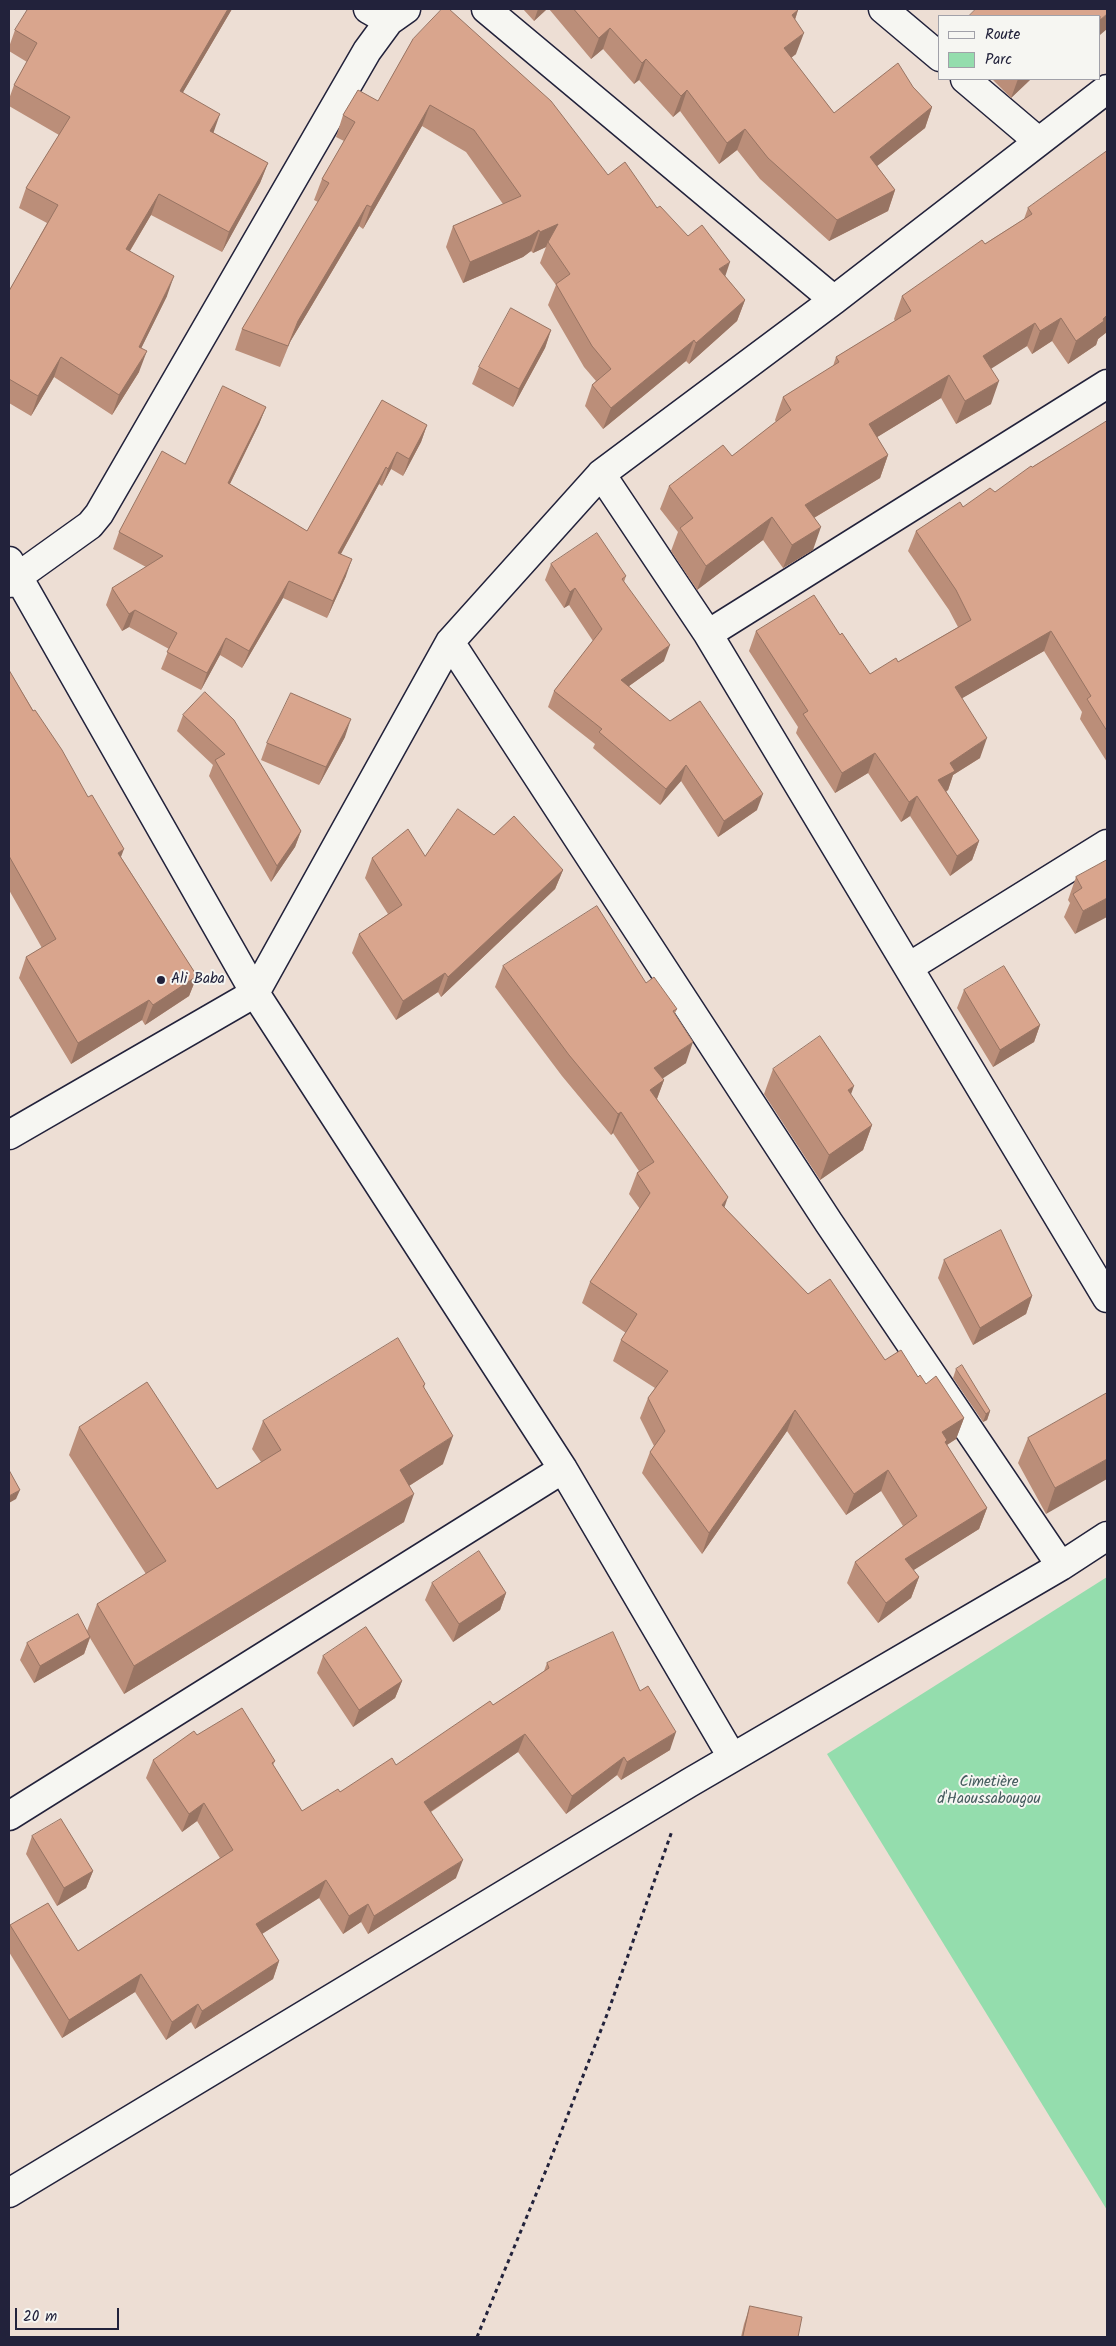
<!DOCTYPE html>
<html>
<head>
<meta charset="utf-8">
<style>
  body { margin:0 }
  #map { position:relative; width:1116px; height:2346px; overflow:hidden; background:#edded4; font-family:Kalam,sans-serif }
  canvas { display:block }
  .frame { position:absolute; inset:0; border:10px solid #22223b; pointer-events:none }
  .legend { position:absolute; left:938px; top:15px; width:162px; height:65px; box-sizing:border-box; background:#f6f6f2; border:1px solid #a1a1a9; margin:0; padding:6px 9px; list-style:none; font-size:15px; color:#22223b }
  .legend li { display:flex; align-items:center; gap:10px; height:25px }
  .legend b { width:25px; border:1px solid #a1a1a9 }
  .scale { position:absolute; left:15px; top:2308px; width:104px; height:22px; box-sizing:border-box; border:2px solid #22223b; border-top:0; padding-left:6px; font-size:15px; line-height:18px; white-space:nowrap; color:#22223b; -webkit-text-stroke:4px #f6f6f2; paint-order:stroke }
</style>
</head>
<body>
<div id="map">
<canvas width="1116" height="2346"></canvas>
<div class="frame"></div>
<ul class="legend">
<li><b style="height:6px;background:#f6f6f2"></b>Route</li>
<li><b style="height:14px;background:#94ddad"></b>Parc</li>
</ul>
<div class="scale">20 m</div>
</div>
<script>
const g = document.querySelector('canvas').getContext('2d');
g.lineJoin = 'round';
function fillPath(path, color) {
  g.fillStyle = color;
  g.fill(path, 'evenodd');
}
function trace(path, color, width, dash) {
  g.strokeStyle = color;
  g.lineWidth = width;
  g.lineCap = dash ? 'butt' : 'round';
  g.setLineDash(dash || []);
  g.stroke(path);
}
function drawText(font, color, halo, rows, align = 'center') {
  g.font = font + ' Kalam,sans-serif';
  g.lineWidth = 4;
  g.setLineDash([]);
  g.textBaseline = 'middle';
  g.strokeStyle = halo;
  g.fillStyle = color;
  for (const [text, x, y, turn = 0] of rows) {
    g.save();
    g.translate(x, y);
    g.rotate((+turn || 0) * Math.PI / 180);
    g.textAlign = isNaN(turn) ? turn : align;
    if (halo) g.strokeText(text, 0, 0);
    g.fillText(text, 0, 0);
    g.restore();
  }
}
fillPath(new Path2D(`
  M1107,1577V2210L827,1754Z`), '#94ddad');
const minor = new Path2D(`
  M368,9L389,21
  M486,9L834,300
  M883,9L940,57
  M965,79L1038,141
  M601,474L708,634L1107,1298
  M9,561L255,993L563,1469L732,1757
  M9,583L90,525L99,514L367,51L389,21L406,9
  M708,634L1107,384
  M450,642L829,1223L1061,1566
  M909,967L1107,844
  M9,1135L255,993L450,642L601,474L834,300L1107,89
  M9,1816L563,1469
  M9,2193L689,1783L1061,1566L1107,1536`);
trace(minor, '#22223b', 31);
trace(new Path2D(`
  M477,2337L549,2163L608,2012L672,1831`), '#22223b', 3, [4, 4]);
trace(minor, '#f6f6f2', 28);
fillPath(new Path2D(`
  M28,9H232L183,92L214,133L268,163L260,183L222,252L151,215L130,251L167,296L141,348L139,372L112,415L54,377L31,416L9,403V291L47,223L19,208L26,188L59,135L9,106V99L14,85L27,62L9,51V47L15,30Z
  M523,9H547L534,21Z
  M549,9H797L798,10L795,20L796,54L791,58L834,113L913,87L932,107L925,128L877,166L895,190L888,211L829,241L760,179L737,150L719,164L680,111L673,117L639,80L634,84L603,49L591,59Z
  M413,39L608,175L657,208L725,276L745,300L737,321L689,364L686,361L603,429L585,406L592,385L596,381L584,367L548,305L556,285L540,263L546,247L533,253L531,251L523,257L463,283L446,247L453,226L503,204L466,152L422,126L363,229L359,226L290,342L280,367L235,350L242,329L318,202L314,200L322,179L344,141L336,137L343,115L378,101Z
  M992,79H1031L1011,98Z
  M1107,151V332L1098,339L1096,345L1068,364L1052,341L1032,354L1027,346L991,368V404L956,424L941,398L877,437L888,455L880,478L814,518L813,550L783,568L763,540L697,590L671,551L678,532L660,509L669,486L732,456L776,422L775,420L783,397L833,366L836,357L895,321L894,319L902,296L1024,219L1028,208Z
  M551,330L545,348L513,407L472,384L479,367Z
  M266,407L259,424L230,484L307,531L427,425L421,442L403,476L391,469L382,486L379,484L341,554L346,576L327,618L283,598L242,668L220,655L201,690L161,669L169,649L129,627L122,631L106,605L112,588L146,567L113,549L119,532L185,464Z
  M1107,421V762L1080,719L1082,712L1044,651L962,698L980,758L953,775L948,790L946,792L979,841L972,860L950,876L910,816L901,822L868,773L835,793L796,733L798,727L749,651L756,631L840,635L870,674L898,662L958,627L949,610L908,551L916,531L963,507L995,492L1032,467Z
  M551,564L626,576L624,582L664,661L629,686L757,810L718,837L681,781L660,805L593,748L595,744L548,707L554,691L593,641L569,605L564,608L545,580Z
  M9,670L121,857L197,976L189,996L145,1025L142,1020L71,1064L19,978L26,957L42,948L9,890Z
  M205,692L301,831L295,847L271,882L209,776L213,765L177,731L183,715Z
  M345,737L319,785L261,760L267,743Z
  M425,856L563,870L555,889L441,997L438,992L396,1020L352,953L359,934L388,914L365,878L372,858Z
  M1107,860L1075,934L1064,917L1070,903L1068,900L1076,877Z
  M503,966L677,1009L675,1013L686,1063L662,1078L664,1080L657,1099L724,1207L808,1294L885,1360L918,1377L926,1384L964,1418L956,1439L947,1445L987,1508L979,1529L913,1570L919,1577L911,1598L878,1623L847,1583L855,1562L903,1526L881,1491L846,1515L787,1431L702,1554L642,1473L650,1452L654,1446L640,1418L648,1398L655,1388L613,1361L621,1340L626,1333L582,1303L590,1282L640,1209L629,1194L637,1173L639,1171L613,1133L611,1135L562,1076L495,987Z
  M964,990L1040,1025L1034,1042L993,1067L957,1008Z
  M773,1069L872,1125L863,1150L820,1180L764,1094Z
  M944,1260L1032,1296L1026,1314L973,1345L938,1278Z
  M956,1369L990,1411L987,1420L983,1422L953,1378Z
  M425,1384L424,1388L443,1464L409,1486L404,1522L124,1694L90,1638L84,1654L34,1683L20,1660L27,1643L87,1631L97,1604L146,1574L69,1455L79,1427L217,1489L261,1462L252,1449L263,1421Z
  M1107,1393L1046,1514L1018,1463L1028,1438Z
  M432,1583L506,1593L500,1610L453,1642L425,1600Z
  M323,1656L402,1681L395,1698L353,1727L317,1673Z
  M547,1663L640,1691L670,1750L621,1780L617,1775L566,1814L518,1752L431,1812L456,1878L368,1934L361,1922L343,1934L319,1898L262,1934L279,1961L273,1979L195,2029L191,2022L166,2040L135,1992L62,2038L9,1952V1929L10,1925L78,1951L220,1858L197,1821L182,1832L146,1778L153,1760L197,1735L275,1761L273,1765L302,1811L340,1792L396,1765L493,1705L544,1671Z
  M32,1836L93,1871L86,1888L57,1906L26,1854Z
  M750,2306L798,2337H741L744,2324Z`), '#bb8e79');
fillPath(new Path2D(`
  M228,9H232L172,111L180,91Z
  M538,9H547L534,21Z
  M798,10L791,31L792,15Z
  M1107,14V29L1100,35V20Z
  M610,28L603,49L591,59L599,38Z
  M804,33L796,54L776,69L784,48Z
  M646,59L639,80L634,84L642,63Z
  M1018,79H1031L1011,98Z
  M687,90L680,111L673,117L681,96Z
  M430,105L422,126L363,229L371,207Z
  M932,107L925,128L862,178L870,157Z
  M220,114L213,134L210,131Z
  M745,129L737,150L719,164L727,143Z
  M268,163L260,183L222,252L229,232Z
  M895,190L888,211L829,241L837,220Z
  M159,194L151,215L119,269L126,249Z
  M367,205L359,226L290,342L280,367L298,321Z
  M558,224L548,242L546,247L533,253L540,232Z
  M539,230L531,251L523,257L463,283L470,262Z
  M730,262L723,283L719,269Z
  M174,276L167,296L132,367L139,347Z
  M745,300L737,321L689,364L696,343Z
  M1107,315V332L1098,339L1096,345L1068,364L1076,341Z
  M1061,318L1052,341L1032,354L1040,331Z
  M1035,323L1027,346L975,379L983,356Z
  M551,330L545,348L513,407L519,389Z
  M694,340L686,361L603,429L611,408Z
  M147,351L139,372L112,415L119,395Z
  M61,357L54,377L31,416L38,396Z
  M949,375L941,398L861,447L869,424Z
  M999,381L991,404L956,424L965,401Z
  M266,407L259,424L222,500L228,483Z
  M427,425L421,442L403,476L409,459Z
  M397,452L391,469L382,486L388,469Z
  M888,455L880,478L797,528L805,505Z
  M386,467L379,484L332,570L338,553Z
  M772,517L763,540L697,590L706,566Z
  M821,527L813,550L783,568L792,545Z
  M352,559L346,576L327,618L333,601Z
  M289,581L283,598L242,668L249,651Z
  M575,588L569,605L564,608L570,592Z
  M135,610L129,627L122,631L129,614Z
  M1051,631L1044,651L947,707L955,687Z
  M226,638L220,655L201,690L207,673Z
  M670,645L664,661L615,696L621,680Z
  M351,719L345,737L319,785L326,767Z
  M987,738L980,758L953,775L948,790L931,800L938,780L950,763Z
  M875,753L868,773L835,793L842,773Z
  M686,765L681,781L660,805L666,789Z
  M763,794L757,810L718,837L724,821Z
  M917,796L910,816L901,822L909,802Z
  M301,831L295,847L271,882L277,866Z
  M979,841L972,860L950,876L957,856Z
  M124,849L116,870L118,853Z
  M563,870L555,889L441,997L448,977Z
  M1107,898V917L1075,934L1083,911Z
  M445,973L438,992L396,1020L403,1001Z
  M197,976L189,996L145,1025L153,1005Z
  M149,1000L142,1020L71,1064L78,1043Z
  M1040,1025L1034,1042L993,1067L1000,1050Z
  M693,1042L686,1063L647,1089L654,1068Z
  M664,1080L656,1101L650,1090Z
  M854,1086L845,1111L848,1090Z
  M621,1112L613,1133L611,1135L618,1114Z
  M872,1125L863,1150L820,1180L829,1155Z
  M728,1197L721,1217L722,1205Z
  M1032,1296L1026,1314L973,1345L980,1328Z
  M795,1410L787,1431L702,1554L709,1533Z
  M990,1411L987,1420L983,1422L986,1414Z
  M964,1418L956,1439L945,1446L942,1432Z
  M453,1436L443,1464L390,1498L400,1470Z
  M1107,1459V1479L1046,1514L1055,1488Z
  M888,1470L881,1491L846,1515L854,1494Z
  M20,1490L16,1499L9,1503V1496Z
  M414,1494L404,1522L124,1694L134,1666Z
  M987,1508L979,1529L898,1580L905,1559Z
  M919,1577L911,1598L878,1623L886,1603Z
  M506,1593L500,1610L453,1642L459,1624Z
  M90,1637L84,1654L34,1683L40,1666Z
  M402,1681L395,1698L353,1727L359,1710Z
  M676,1732L670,1750L621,1780L627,1762Z
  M525,1734L518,1752L418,1820L424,1802Z
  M624,1757L617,1775L566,1814L572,1796Z
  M204,1803L197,1821L182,1832L189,1814Z
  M463,1860L456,1878L368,1934L374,1916Z
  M93,1871L86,1888L57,1906L64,1888Z
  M326,1880L319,1898L249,1942L256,1924Z
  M368,1904L361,1922L343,1934L349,1916Z
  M279,1961L273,1979L195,2029L202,2011Z
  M141,1974L135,1992L62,2038L69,2020Z
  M198,2004L191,2022L166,2040L172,2022Z`), '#987463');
const building = new Path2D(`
  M28,9H228L180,91L220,114L210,131L268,163L229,232L159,194L126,249L174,276L139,347L147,351L119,395L61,357L38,396L9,379V291L58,205L26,188L70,117L14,85L37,43L15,30Z
  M442,9H449L551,101L608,175L625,162L657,208L660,206L688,236L702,225L730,262L719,269L745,300L696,343L694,340L611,408L592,385L611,369L592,346L556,284L570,274L548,242L558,224L540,232L539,230L530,236L470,262L453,226L521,196L474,130L430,105L371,207L367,205L298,321L288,346L242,329L329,183L322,179L355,122L343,115L358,90L378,101L413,39Z
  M574,9H797L798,10L792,15L804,33L784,48L834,113L898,63L913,87L932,107L870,157L895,190L837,220L768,158L745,129L727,143L687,90L681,96L646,59L642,63L610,28L599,38Z
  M976,9H1107V14L1100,20V16H969Z
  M1107,151V315L1103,319L1104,321L1076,341L1061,318L1040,331L1035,323L983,356L999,381L965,401L949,375L869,424L888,455L805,505L821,527L792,545L772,517L706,566L680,528L693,518L669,486L723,445L732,456L791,410L783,397L839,362L836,357L911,311L902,296L982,240L985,244L1032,214L1028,208Z
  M511,308L551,330L519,389L479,367Z
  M223,386L266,407L228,483L307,531L382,400L427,425L409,459L397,452L388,469L386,467L338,553L352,559L333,601L289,581L249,651L226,638L207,673L167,652L177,633L135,610L129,614L112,588L163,556L119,532L162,451L185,464Z
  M1107,421V731L1087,699L1091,696L1051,631L955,687L987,738L950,763L955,771L938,780L979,841L957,856L917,796L909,802L875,753L842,773L803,714L808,711L756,631L814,595L840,635L842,633L870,674L896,658L898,662L971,620L956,590L916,531L960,502L963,507L990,488L995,492L1031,466L1032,467Z
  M597,533L626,576L622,579L670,645L621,680L670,721L700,701L763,794L724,821L686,765L666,789L599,732L602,729L554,691L602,629L575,588L570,592L551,564Z
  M9,670L33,711L35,710L62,750L88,797L92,795L124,849L118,853L197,976L153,1005L149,1000L78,1043L26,957L56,939L9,856Z
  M205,692L234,720L301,831L277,866L215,760L225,754L183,715Z
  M291,693L351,719L326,767L267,743Z
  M458,809L494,835L514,816L563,870L448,977L445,973L403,1001L359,934L402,905L372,858L408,829L425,856Z
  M1107,860V898L1083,911L1073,894L1082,888L1076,877Z
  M597,906L646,983L654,977L677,1009L673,1011L693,1042L654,1068L664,1080L650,1090L728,1197L722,1205L808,1294L830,1279L885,1360L901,1350L918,1377L920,1375L926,1384L936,1376L964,1418L942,1432L947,1440L945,1442L987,1508L905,1559L919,1577L886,1603L855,1562L917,1516L888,1470L854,1494L795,1410L709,1533L650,1452L665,1431L648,1398L668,1371L621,1340L637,1314L590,1282L650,1193L637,1173L654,1162L621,1112L618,1114L569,1055L503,966Z
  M1004,966L1040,1025L1000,1050L964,990Z
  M820,1036L854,1086L848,1090L872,1125L829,1155L773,1069Z
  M1001,1230L1032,1296L980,1328L944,1260Z
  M398,1338L425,1384L423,1386L453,1436L400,1470L414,1494L134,1666L97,1604L166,1561L79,1427L147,1382L217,1489L281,1450L263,1421Z
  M962,1365L990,1411L986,1414L956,1369Z
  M1107,1393V1459L1055,1488L1028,1438Z
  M9,1470L20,1490L9,1496Z
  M479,1551L506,1593L459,1624L432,1583Z
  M78,1614L90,1637L40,1666L27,1643Z
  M366,1627L402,1681L359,1710L323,1656Z
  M613,1632L640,1691L648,1686L676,1732L627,1762L624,1757L572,1796L525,1734L424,1802L463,1860L374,1916L368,1904L349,1916L326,1880L256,1924L279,1961L202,2011L198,2004L172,2022L141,1974L69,2020L10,1925L48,1903L78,1951L233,1850L204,1803L189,1814L153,1760L194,1731L197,1735L242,1708L275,1761L272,1763L302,1811L338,1789L340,1792L392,1758L396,1765L490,1701L493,1705L549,1668L547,1663Z
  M61,1819L93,1871L64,1888L32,1836Z
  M750,2306L802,2317L798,2337H743Z`);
fillPath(building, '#d9a58d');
trace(building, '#987463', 1);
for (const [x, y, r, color] of [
  [161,980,5,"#22223b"]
]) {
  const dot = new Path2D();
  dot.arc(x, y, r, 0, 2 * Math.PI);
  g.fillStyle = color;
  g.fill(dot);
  trace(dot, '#f6f6f2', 2);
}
drawText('15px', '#22223b', '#f6f6f2', [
  ["Ali Baba",171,980]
], 'left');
drawText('15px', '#445a5d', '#f6f6f2', [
  ["Cimetière",989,1783],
  ["d'Haoussabougou",989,1800]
]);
</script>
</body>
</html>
